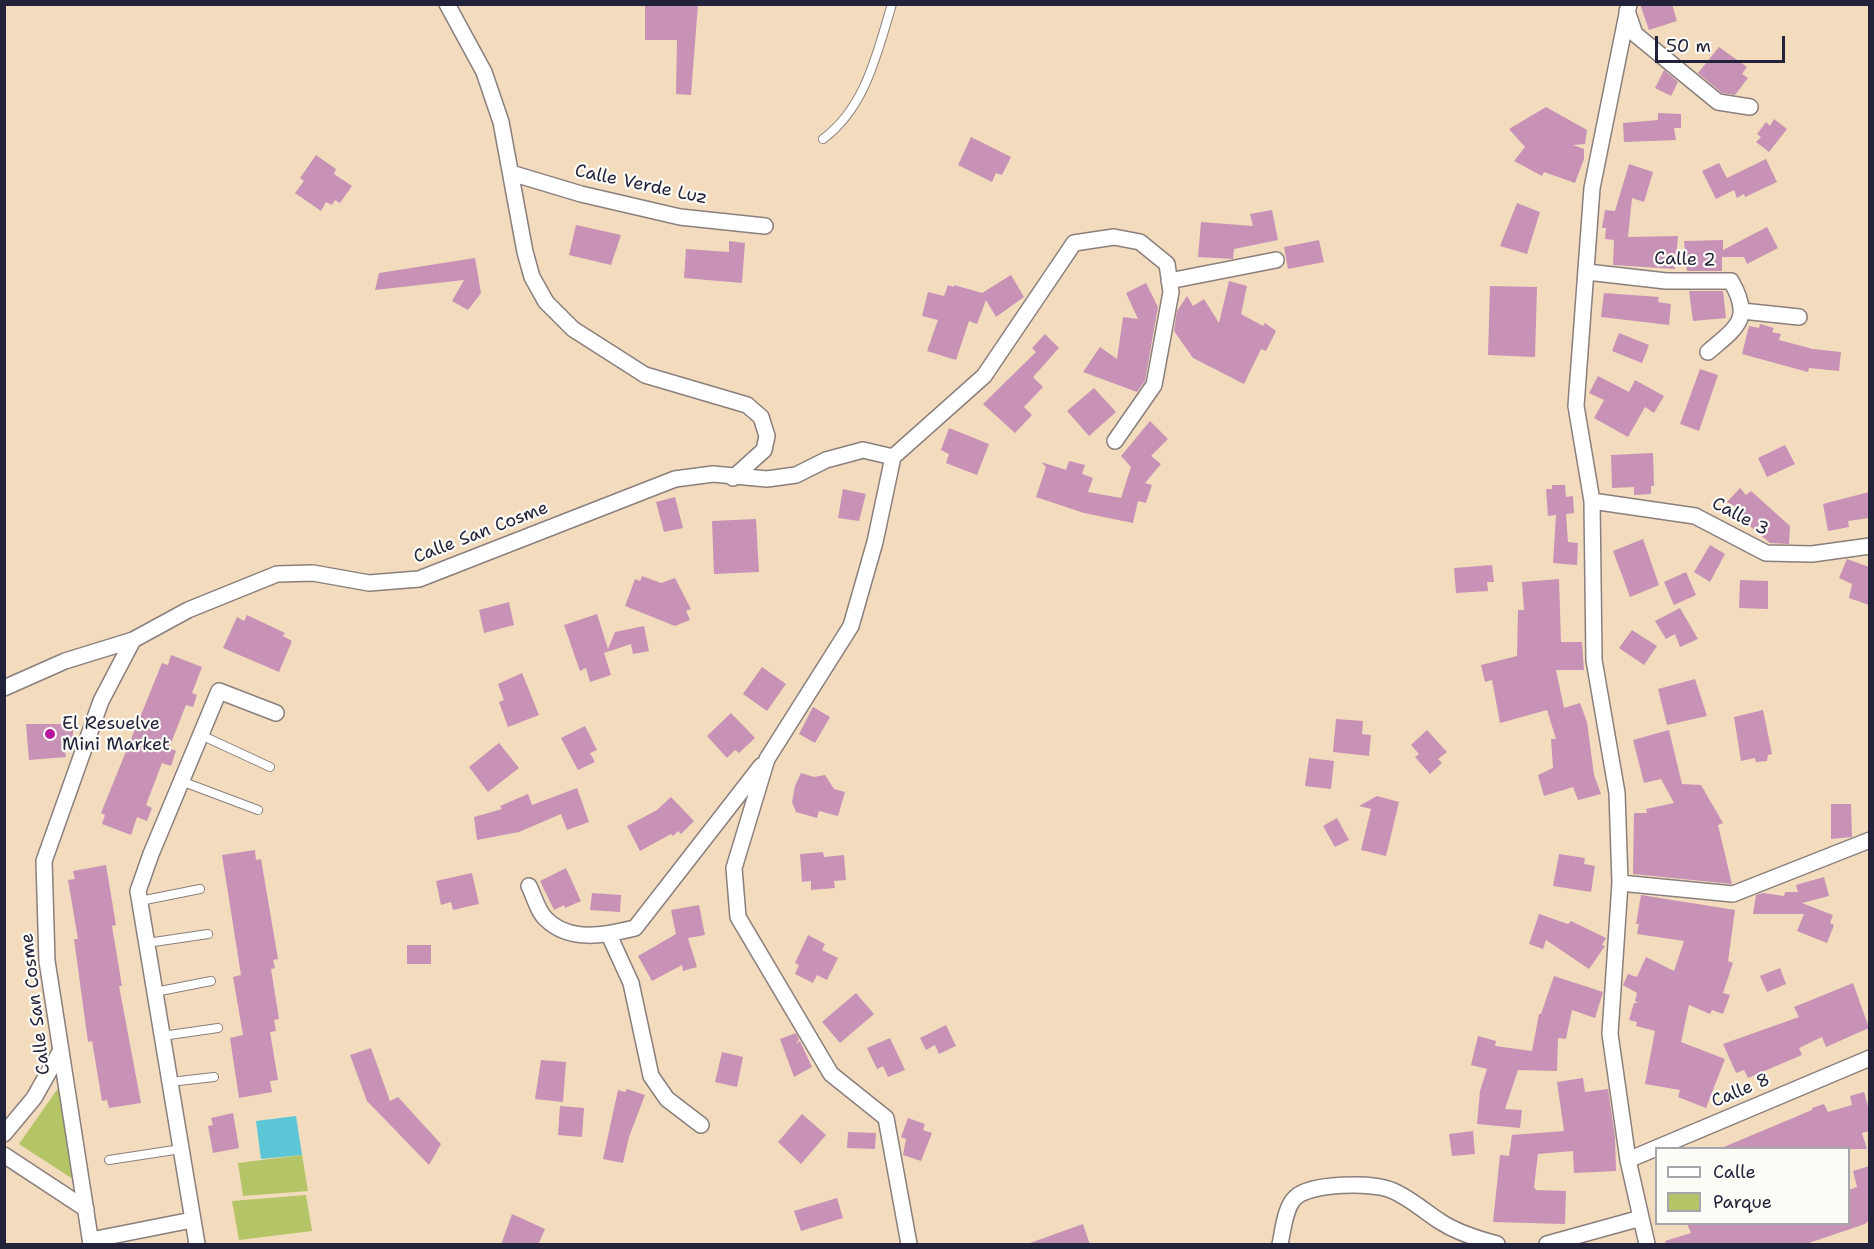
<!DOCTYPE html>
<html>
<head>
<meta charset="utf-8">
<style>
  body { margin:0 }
  #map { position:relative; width:1874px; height:1249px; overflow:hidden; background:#f2dcbd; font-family:"Shantell Sans",sans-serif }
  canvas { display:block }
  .frame { position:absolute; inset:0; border:6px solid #22223b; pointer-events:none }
  .legend { position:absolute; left:1655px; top:1147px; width:195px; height:78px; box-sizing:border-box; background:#fdfcf7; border:2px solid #a5a5ac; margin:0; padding:8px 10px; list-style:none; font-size:18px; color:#22223b }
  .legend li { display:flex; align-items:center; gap:12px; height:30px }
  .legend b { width:30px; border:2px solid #a5a5ac }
  .scale { position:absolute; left:1655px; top:36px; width:130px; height:27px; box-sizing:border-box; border:3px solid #22223b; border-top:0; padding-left:8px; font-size:18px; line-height:21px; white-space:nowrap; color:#22223b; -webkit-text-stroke:4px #fdfcf7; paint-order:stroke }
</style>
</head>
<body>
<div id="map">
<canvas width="1874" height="1249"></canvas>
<div class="frame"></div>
<ul class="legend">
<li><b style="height:8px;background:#fff"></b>Calle</li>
<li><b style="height:16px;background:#b4c466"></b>Parque</li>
</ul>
<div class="scale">50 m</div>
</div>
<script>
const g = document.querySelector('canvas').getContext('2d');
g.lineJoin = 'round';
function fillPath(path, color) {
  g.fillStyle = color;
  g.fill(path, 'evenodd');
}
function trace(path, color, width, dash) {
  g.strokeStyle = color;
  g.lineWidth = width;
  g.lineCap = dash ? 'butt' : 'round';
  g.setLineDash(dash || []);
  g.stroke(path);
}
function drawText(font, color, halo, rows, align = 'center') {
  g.font = font + ' "Shantell Sans",sans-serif';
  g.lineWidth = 4.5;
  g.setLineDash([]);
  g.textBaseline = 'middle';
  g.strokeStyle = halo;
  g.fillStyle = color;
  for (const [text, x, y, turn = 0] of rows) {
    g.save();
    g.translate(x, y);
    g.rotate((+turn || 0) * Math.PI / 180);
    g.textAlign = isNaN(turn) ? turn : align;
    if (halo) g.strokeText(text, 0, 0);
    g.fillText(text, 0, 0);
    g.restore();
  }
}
fillPath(new Path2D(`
  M61,1084L79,1183L19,1144Z
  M302,1155L308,1191L243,1196L238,1163Z
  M306,1195L312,1231L239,1240L232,1201Z`), '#b4c466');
fillPath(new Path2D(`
  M296,1116L302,1155L261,1159L256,1121Z`), '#5cc6d7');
fillPath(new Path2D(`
  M645,4H698L691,95L676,94L677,40H645Z
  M1640,4H1672L1677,21L1649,30Z
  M1719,47L1747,67L1742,74L1748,78L1735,95L1722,93L1698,73Z
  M1664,70L1678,82L1671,96L1655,88Z
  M1546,107L1587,130L1585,144L1573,145L1584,149V159L1575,183L1544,172L1542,176L1514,161L1525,147L1509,129Z
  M1658,113L1681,114V128H1674L1676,140L1624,142L1623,123L1658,120Z
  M1774,119L1787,129L1769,152L1756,142L1761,137L1757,134L1766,122L1770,126Z
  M971,137L1011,157L1002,175L996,173L992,182L958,165Z
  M316,155L336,169L334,174L352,186L340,203L335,200L332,205L326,202L321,211L295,193L304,181L300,178Z
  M1766,159L1777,182L1745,197L1744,194L1737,198L1734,190L1716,199L1702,171L1719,163L1727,178Z
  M1629,164L1653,172L1644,202L1632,198L1628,237L1678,236L1675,269L1613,265L1614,240L1605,239L1606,228H1602L1605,210L1615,211Z
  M1517,203L1540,212L1527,254L1500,246Z
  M1272,210L1278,240L1234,249L1233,259L1198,257L1201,222L1253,226L1250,214Z
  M576,225L621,235L611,265L569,255Z
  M1767,227L1778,248L1747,264L1744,257H1722V271H1687L1684,241L1723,240V250Z
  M1319,240L1324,262L1288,269L1284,247Z
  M729,241L745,243L742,283L684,278L686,249L729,252Z
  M475,258L481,293L468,310L452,301L464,280L375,290L379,273Z
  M1011,275L1024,297L996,317L986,300L977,324L969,321L956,360L927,351L938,320L922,316L928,292L944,296L948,285L954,287V285L982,293Z
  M1229,281L1247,286L1241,314L1263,326L1265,323L1276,331L1266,351L1261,349L1244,384L1193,358L1174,331L1177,311L1187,296L1193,306L1204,299L1219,323Z
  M1146,283L1158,307L1145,381L1137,392L1083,372L1100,347L1117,359L1123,317L1138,319L1126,293Z
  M1490,286L1537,287L1535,357L1488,355Z
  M1689,291H1723L1726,318L1693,321Z
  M1604,293L1659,297L1658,302L1671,304L1669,325L1601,317Z
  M1760,324L1774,328L1772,332L1781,334L1779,340L1813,349L1841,352L1839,371L1809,368L1808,372L1742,354L1749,326L1759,328Z
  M1619,333L1649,345L1642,363L1612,351Z
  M1045,334L1059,348L1033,377L1043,387L1024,407L1032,415L1015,433L983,404L1036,352L1032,348Z
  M1700,369L1718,375L1699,431L1680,424Z
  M1598,376L1629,392L1635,380L1664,396L1654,413L1645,407L1628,437L1594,418L1604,400L1589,393Z
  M1094,388L1116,412L1089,436L1067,411Z
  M1150,421L1168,439L1151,456L1161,464L1145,483L1152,485L1146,503L1138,501L1133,523L1084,513L1036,497L1046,467L1041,462L1066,470L1069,461L1085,465L1082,474L1093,478L1088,492L1121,498L1131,467L1121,456Z
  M949,428L989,444L977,475L946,463L949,454L941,450Z
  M1785,445L1795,464L1767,477L1758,458Z
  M1653,453L1654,486H1651V494L1634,495V487L1612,488L1611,455Z
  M1552,485H1565L1566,497L1573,496L1574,513L1566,514L1568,542L1578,543L1577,565L1553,563L1556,515L1548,516L1546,489H1552Z
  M1740,488L1746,495L1751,491L1790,526L1789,544L1770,543L1733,512L1736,507L1727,502Z
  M843,489L866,494L859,521L838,518Z
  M1869,492V518L1848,521L1849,527L1828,531L1823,504Z
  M675,497L683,528L664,532L656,502Z
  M756,519L759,572L714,574L712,521Z
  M1643,539L1659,585L1630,597L1613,551Z
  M1710,545L1725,554L1710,582L1694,572Z
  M1847,559L1869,567V605L1849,598L1852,584L1839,578Z
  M1492,565L1494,582H1487L1488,591L1456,593L1454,568Z
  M1686,572L1696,595L1674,605L1664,582Z
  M642,576L661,583L675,578L691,609L686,611L690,620L675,626L625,606L635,579L640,581Z
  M1559,579L1561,642H1582L1584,670H1556L1564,708L1580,703L1587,722L1594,775L1601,794L1578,800L1573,787L1544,796L1538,775L1553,768L1551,739H1556L1547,710L1500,723L1492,680L1485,682L1481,665L1517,656L1518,610H1524L1522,582Z
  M1740,580L1768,581V609L1739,608Z
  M509,602L514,625L484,633L479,610Z
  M1680,608L1698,639L1680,647L1675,634L1666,639L1655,621Z
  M597,614L608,649L615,632L644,626L649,651L633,654L631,644L604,653L611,675L590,682L586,668L580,671L564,625Z
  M247,615L285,633L283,636L292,641L279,672L223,648L237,617L244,621Z
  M1632,630L1657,646L1644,665L1619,648Z
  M171,655L202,667L192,693L197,695L193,707L186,705L169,748L176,751L171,766L162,763L146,805L152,808L147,821L137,817L131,835L102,824L105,815L101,813L162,663L168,665Z
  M762,667L786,684L767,711L743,694Z
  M522,673L539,715L508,727L499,702L504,700L498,684Z
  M1695,679L1707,716L1667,725L1658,689Z
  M813,707L830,717L815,743L799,734Z
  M1763,710L1772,754L1768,755L1767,761L1756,762L1755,758L1741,761L1734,717Z
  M731,713L755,738L739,753L735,750L727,758L707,736Z
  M1336,719L1363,721L1362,734L1371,735L1369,756L1333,752Z
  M26,724H74L71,751H65L66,757L29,760Z
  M585,726L597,750L590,753L595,762L578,770L561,738Z
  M1427,730L1447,752L1438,759L1442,763L1430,774L1415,757L1419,754L1411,745Z
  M1669,730L1682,784L1701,785L1723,823L1718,825L1732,884L1633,874L1634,813H1647L1646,809L1674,803L1661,779L1644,783L1633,740Z
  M499,743L519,768L488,792L469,767Z
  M1309,758L1334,761L1331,789L1305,786Z
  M801,773L814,777L825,775L834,789L845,792L838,816L819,811L817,818L796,812L792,802L795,786Z
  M577,788L589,822L567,830L561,814L519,832L477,840L474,817L502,809L500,806L528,794L532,805Z
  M1377,796L1399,802L1386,856L1361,850L1371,809L1359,806Z
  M671,797L694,821L681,834L678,831L673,836L671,834L640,851L627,826L657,810Z
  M1831,804H1851L1852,837L1831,839Z
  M1337,818L1349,840L1335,847L1323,826Z
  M255,850L256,860L261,859L278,959L273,960L275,968L271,969L279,1019L274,1020L276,1031L270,1032L278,1080L270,1081L272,1092L239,1098L230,1038L243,1035L233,977L241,975L222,855Z
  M823,852L824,857L844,855L846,880L834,881L835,888L811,890V881L802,882L800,854Z
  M1559,854L1585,858L1584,864L1595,866L1591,892L1553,886Z
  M106,865L116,925L112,926L122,986H119L141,1103L109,1108L107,1100L102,1101L92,1041L88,1042L74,939H78L68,880L75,879L73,871Z
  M566,868L581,901L565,908L564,905L554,910L540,881Z
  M472,873L479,904L453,910L451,902L441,905L436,881Z
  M1824,877L1829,896L1802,903L1833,915L1830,923L1834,925L1827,943L1797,931L1804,914H1753L1756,895L1763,893L1784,896L1785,892H1798L1796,885Z
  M592,893L621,895L620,912L590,910Z
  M1641,895L1735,910L1728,961L1733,963L1723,993L1730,995L1723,1014L1712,1010L1710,1014L1689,1005L1681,1042L1725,1059L1706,1108L1678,1097L1680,1090L1645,1084L1655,1031L1636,1026L1637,1022L1629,1020L1634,1003H1638L1635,1001L1637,993L1623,985L1628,974L1637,977L1646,957L1674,971L1684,941L1637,934L1639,924H1636Z
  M699,905L705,935L688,938L697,967L683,971L682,965L652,981L638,956L676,934L671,910Z
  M1539,914L1568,924L1571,921L1606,938L1602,945L1605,946L1589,969L1546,940L1543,949L1529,944Z
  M808,935L825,944L822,950L838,958L827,980L817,975L813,983L795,974L799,965L795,963Z
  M407,945H431V964H407Z
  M1780,968L1786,984L1767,992L1760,976Z
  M1554,976L1603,992L1595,1018L1572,1010L1566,1039L1558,1038L1557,1071L1518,1070L1505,1109L1522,1110L1520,1128L1477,1124L1480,1091L1487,1069L1471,1065L1478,1036L1496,1041L1495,1046L1532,1051L1539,1014H1541Z
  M1853,983L1869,1028L1826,1047L1822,1037L1799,1048L1802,1055L1748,1078L1744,1070L1736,1073L1723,1044L1799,1017L1794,1007Z
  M856,993L874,1014L840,1043L822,1022Z
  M946,1025L956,1046L939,1054L935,1045L926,1050L920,1038Z
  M796,1033L799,1039L796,1044L800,1041L812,1067L794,1077L780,1039Z
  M890,1038L905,1070L888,1077L883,1066L877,1069L867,1048Z
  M371,1048L390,1101L398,1097L441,1144L429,1165L367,1101L350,1055Z
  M722,1052L743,1057L737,1087L715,1082Z
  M541,1060L566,1062L563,1102L535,1099Z
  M1583,1078L1585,1092L1608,1089L1615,1137L1616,1171L1574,1173L1573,1151L1538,1154L1534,1187L1536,1190L1566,1191L1565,1224L1493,1222L1500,1155L1509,1156L1512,1135L1564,1131L1557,1082Z
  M627,1089L645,1095L629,1137L623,1163L603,1159L618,1090L625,1092Z
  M1864,1092L1869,1110V1131L1862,1133L1867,1149H1719L1812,1110V1108L1824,1104L1828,1112L1852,1105L1850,1096Z
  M560,1106L584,1108L582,1137L558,1135Z
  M233,1113L239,1148L213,1153L208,1126L213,1125L211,1118Z
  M802,1114L826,1135L801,1164L778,1142Z
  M908,1118L925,1124L923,1130L932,1133L921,1161L903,1155L906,1139L901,1137Z
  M1473,1131L1475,1154L1452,1156L1449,1134Z
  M848,1132L876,1133L875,1149L847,1148Z
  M1869,1166V1220L1865,1224L1803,1245H1666L1665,1241L1691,1233L1687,1224H1848V1190L1857,1187L1853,1171Z
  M837,1198L843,1218L801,1231L794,1211Z
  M512,1214L545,1229L538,1245H501Z
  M1083,1224L1090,1245H1030V1243Z`), '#c792b6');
const service = new Path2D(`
  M823,139C866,107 877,53 892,4
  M201,735L270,767
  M181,781L258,810
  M140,901L200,889
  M147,943L208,934
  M155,992L211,981
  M162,1036L218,1028
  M170,1082L214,1077
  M109,1160L181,1149`);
const minor = new Path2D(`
  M447,4L484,72L501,122L525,252L532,277L546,302L573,329L645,375L747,405L761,417L767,436L764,450L733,478
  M1629,4L1592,188L1576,406L1592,501L1594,660L1617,793L1620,883L1610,1034L1628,1160L1647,1244
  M1627,11L1635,34L1718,102L1750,107
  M511,173L581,194L680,217L765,226
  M1587,272L1666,281H1731C1753,319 1737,327 1708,352
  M1169,281L1276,260
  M1742,311L1799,317
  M893,457L875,542L851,626L767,759L734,868L738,917L831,1074L886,1118L909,1244
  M893,457L984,376L1074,243L1114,237L1140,242L1167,264L1171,292L1154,385L1115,441
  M1592,501L1695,516L1766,553L1812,554L1870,546
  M4,688L65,661L133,640
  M1620,883L1733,894L1870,840
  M529,886C534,896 538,912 546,919C570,943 606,935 635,928L761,766
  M609,935L631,983L651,1076L667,1099L701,1125
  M4,1134L34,1098L60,1052
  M4,1155L86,1209
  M1628,1160L1870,1058
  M91,1240L192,1220
  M91,1244L47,961L44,861L101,701L133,640L188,610L277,574L313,573L369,583L419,579L675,479L713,474L767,479L796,475L826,460L863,450L893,457
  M197,1244L138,891L151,854L219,691L276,713
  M1280,1244C1283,1231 1285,1206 1296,1197C1311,1183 1372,1182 1391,1190C1409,1197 1425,1212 1441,1222C1458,1233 1478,1239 1497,1244
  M1547,1244L1641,1218`);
trace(service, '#8a7f7c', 10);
trace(minor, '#8a7f7c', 18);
trace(service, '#fff', 8);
trace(minor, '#fff', 15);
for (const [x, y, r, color] of [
  [50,734,6,"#b5179e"]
]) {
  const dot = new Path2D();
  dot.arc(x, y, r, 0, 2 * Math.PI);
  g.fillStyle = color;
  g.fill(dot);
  trace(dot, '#fdfcf7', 2);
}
drawText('18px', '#22223b', '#fdfcf7', [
  ["Calle Verde Luz",641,185,12],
  ["Calle 2",1685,260,2],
  ["Calle 3",1740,517,28],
  ["Calle San Cosme",481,533,-21],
  ["Calle San Cosme",36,1004,-97],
  ["Calle 8",1741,1091,-23]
]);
drawText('18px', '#22223b', '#fdfcf7', [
  ["El Resuelve",62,724],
  ["Mini Market",62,745]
], 'left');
</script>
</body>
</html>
